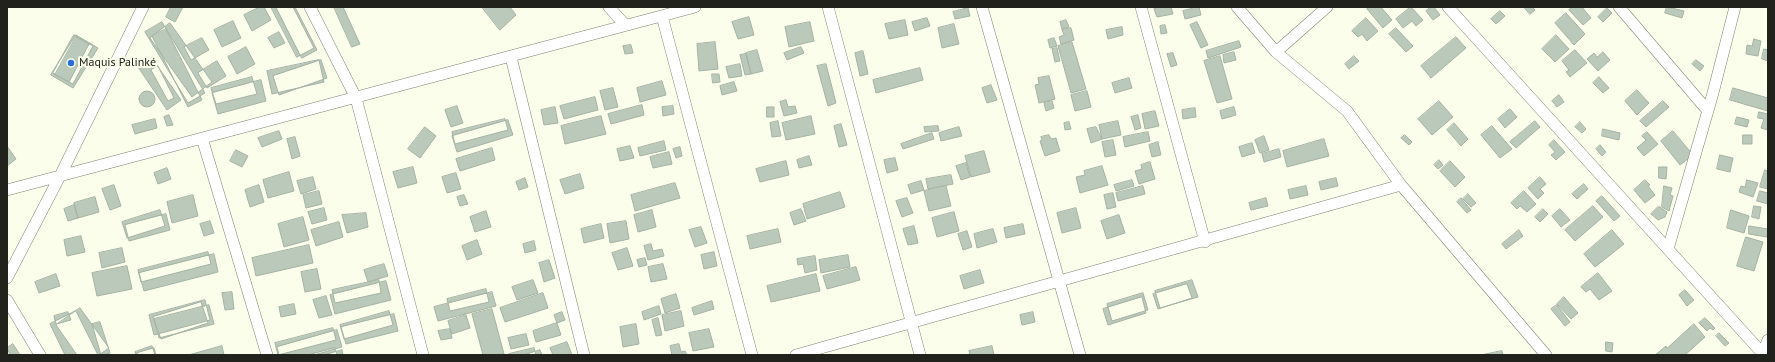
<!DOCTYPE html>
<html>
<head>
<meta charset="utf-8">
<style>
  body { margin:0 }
  #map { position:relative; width:1775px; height:362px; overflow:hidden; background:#fafeeb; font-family:"PT Sans",sans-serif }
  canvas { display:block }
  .frame { position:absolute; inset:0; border:8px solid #21221b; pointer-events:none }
</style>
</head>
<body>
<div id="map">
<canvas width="1775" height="362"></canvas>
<div class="frame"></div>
</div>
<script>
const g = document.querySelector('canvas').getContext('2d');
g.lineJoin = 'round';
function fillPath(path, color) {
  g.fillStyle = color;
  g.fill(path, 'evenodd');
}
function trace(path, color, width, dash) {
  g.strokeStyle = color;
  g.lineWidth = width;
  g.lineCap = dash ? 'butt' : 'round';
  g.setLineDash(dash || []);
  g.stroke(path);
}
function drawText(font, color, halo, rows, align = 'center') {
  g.font = font + ' "PT Sans",sans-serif';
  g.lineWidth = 4;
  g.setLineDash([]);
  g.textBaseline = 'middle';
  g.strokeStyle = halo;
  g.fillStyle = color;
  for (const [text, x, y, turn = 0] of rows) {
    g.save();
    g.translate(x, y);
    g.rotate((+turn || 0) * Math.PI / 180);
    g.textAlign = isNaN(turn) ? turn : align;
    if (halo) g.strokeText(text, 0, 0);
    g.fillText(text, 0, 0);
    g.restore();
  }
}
const building = new Path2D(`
  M171,7H183L175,22L166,17Z
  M260,7H264L271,20L252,31L244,15Z
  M271,7H293L314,48L297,57Z
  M276,7H295L317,50L302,58Z
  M334,7H343L360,44L352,47Z
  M482,7H510L516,15L500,30Z
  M1162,7H1171L1173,14L1157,17L1154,9Z
  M1199,7L1201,15L1185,19L1183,11Z
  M1370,7H1381L1392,20L1383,28L1367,9Z
  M1411,7L1423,20L1416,26L1412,21L1403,28L1396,19Z
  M1431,7H1434L1440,15L1433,20L1426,11Z
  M1524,7H1532L1535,10L1530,14Z
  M1573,7H1582L1591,18L1583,25L1569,10Z
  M1667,7L1684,11L1682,18L1665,13Z
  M968,8L970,16L955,19L953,12Z
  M1607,8L1612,13L1603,22L1598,17Z
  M1500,11L1505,16L1496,24L1491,19Z
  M1566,13L1585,34L1574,45L1555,23Z
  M749,17L754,35L738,39L732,22Z
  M927,18L930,26L915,31L912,22Z
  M1366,18L1378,31L1367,41L1362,34L1358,37L1352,31Z
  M905,20L908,35L889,39L885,24Z
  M1066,20L1069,27L1062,29L1060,22Z
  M233,21L241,38L222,47L214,30Z
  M162,22L205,93L188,103L145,32Z
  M810,22L814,41L789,47L785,27Z
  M1197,22L1208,45L1201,48L1190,25Z
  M170,23L212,82L192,97L150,38Z
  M954,24L959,44L942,48L938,28Z
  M1165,25L1167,33L1161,34L1160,26Z
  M1122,27L1123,35L1108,39L1106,30Z
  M1071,28L1074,40L1061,44L1059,37L1064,35L1062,30Z
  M1396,28L1413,46L1406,52L1389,34Z
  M166,29L202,100L188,107L152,36Z
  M279,32L285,43L274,48L268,38Z
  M74,35L89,44L69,82L53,73Z
  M76,35L98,48L73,88L51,75Z
  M1556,35L1569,49L1555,62L1542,49Z
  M76,37L93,46L73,84L55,75Z
  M1456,37L1466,48L1431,78L1421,66Z
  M202,38L209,50L191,60L184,47Z
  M1054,38L1057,46L1050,48L1048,40Z
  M1754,39L1761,41L1758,56L1746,54L1747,45L1752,46Z
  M1239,41L1241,47L1208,58L1206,51Z
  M715,42L718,69L699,71L697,44Z
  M1072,42L1086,89L1071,93L1058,46Z
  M631,45L633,53L625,54L623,46Z
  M246,47L255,64L237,74L228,57Z
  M801,47L804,53L787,60L784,53Z
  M1057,48L1060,61L1055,62L1052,49Z
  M1764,49L1768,50V61L1762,59Z
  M757,50L763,71L751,74L746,53Z
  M1575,50L1587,63L1570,77L1566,72L1569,70L1562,61Z
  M863,51L868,74L860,76L855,53Z
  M1234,52L1236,60L1224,63L1223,55Z
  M1603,52L1610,60L1598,71L1587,59L1594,53L1597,57Z
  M1173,53L1177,65L1171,67L1167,54Z
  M746,54L751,74L745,75L740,55Z
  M1220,56L1232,99L1217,103L1204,61Z
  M1354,56L1359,61L1349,69L1345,64Z
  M152,58L181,100L167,110L138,67Z
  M319,60L324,82L272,94L267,71Z
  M321,60L327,78L279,95L273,76Z
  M1696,60L1704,66L1700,71L1692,64Z
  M217,61L226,76L207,88L198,73Z
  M740,64L742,76L729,78L726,67Z
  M826,64L836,103L828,106L817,66Z
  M158,66L174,98L168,101L151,70Z
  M920,68L923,80L876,93L873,80Z
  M712,74H719L720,82L713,83Z
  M1049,76L1055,99L1039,103L1035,85L1039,84L1038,78Z
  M252,77L257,94L216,104L211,88Z
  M1599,77L1609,88L1603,93L1593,83Z
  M1129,78L1132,88L1115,93L1112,83Z
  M261,80L266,101L218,114L212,93Z
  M662,81L666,95L640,102L637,88Z
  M734,82L737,91L722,95L720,86Z
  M991,85L997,100L987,103L982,88Z
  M613,88L618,107L605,110L600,91Z
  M1733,88L1768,98V111L1730,100Z
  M1637,90L1649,103L1637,115L1625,101Z
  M139 99a8 8 0 1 1 16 0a8 8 0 1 1-16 0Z
  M1087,91L1091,107L1075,111L1071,95Z
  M1559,95L1564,102L1557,107L1552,101Z
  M595,97L598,110L564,119L560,106Z
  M786,100L788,107L795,106L797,113L784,116L780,102Z
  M1052,101L1054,108L1046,111L1044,103Z
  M1439,101L1453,117L1432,135L1418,119Z
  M1663,101L1669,107L1646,127L1640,121Z
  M642,105L644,115L611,124L608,114Z
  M457,106L463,123L451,127L445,110Z
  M673,106L674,114L663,116L662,107Z
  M555,107L558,123L544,125L541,110Z
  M767,107H774V117H767Z
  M1234,107L1236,115L1222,119L1220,111Z
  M1195,108L1196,117L1183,119L1182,110Z
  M1510,109L1517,117L1505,128L1498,119Z
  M1155,111L1159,126L1145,129L1142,114Z
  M1759,112L1768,114V130L1761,128L1764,119L1758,118Z
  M169,115L173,125L167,126L164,117Z
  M1138,115L1141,128L1135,130L1131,117Z
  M601,116L606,134L565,144L561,126Z
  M811,116L815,134L786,140L782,123Z
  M1737,117L1749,120L1747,127L1735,124Z
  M155,119L157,128L135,134L132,125Z
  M505,119L508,130L455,144L452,132Z
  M508,120L513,135L457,152L452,136Z
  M778,121L781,136L772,137L770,123Z
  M1118,121L1121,135L1102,139L1099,125Z
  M1535,121L1540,127L1516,148L1510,142Z
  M1069,122L1071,129L1065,130L1064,123Z
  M1580,122L1586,129L1582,133L1575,127Z
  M1454,123L1468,139L1461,146L1447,130Z
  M841,124L847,145L839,147L834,126Z
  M938,126L939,131L925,132L924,127Z
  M1492,126L1512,149L1500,158L1481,135Z
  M425,127L436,136L420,158L408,149Z
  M959,127L962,136L941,141L939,133Z
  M1096,127L1102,139L1091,143L1087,129Z
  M1603,129L1620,133L1619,140L1602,136Z
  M279,131L282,139L262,147L258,138Z
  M1673,131L1693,155L1680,165L1661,141Z
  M1148,132L1150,141L1125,147L1123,137Z
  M1647,132L1658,144L1644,156L1637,148L1646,140L1642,136Z
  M932,133L934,139L903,149L901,144Z
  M1049,135L1051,139L1056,138L1060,151L1045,156L1040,141L1042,140L1041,137Z
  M1405,135L1412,142L1409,145L1401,138Z
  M1743,135H1752V144H1743Z
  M1264,136L1269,150L1260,153L1255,140Z
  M295,137L300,156L292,159L287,139Z
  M1324,139L1329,156L1287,167L1283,151Z
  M1113,140L1116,155L1105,157L1102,142Z
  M1554,140L1565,152L1556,160L1551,155L1555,152L1549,145Z
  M664,141L666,150L640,156L638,148Z
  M1158,142L1161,155L1152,157L1149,145Z
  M1252,143L1255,153L1242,157L1239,147Z
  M1600,145L1606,152L1602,156L1596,149Z
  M7,146L16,159L7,166Z
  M630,146L634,158L620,161L617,149Z
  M680,147L682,156L676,158L673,149Z
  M492,148L495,160L460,171L456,159Z
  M1279,149L1281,157L1264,162L1262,154Z
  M236,150L248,156L242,167L230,161Z
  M984,151L990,172L971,177L965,156Z
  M669,152L672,164L653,168L650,157Z
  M1720,155L1733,158L1730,172L1717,169Z
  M809,156L812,165L799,168L797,160Z
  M895,158L898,170L887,173L884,160Z
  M1439,160L1443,165L1438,169L1434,165Z
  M786,161L789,175L760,182L756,169Z
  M1450,161L1465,177L1455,187L1440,171Z
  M1150,162L1155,179L1139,184L1135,171L1142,169L1141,165Z
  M966,163L970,177L961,180L956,166Z
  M1102,166L1108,185L1080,193L1076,177L1085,175L1084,171Z
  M413,167L417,183L398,188L393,172Z
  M1659,167H1667L1666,179L1659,178Z
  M167,168L171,179L158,184L154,173Z
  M1765,170L1768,171V189L1760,187Z
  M289,172L294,191L268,198L263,180Z
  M456,173L461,189L447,193L442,177Z
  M580,174L584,188L565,194L560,180Z
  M951,175L953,184L928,189L926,179Z
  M313,177L316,189L301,194L297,181Z
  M1540,177L1546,184L1540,189L1544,193L1538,199L1528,188Z
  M525,178L528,187L519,190L516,182Z
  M1336,178L1338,186L1321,190L1319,182Z
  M1132,180L1134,186L1116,191L1114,185Z
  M1645,180L1650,185L1648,186L1655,195L1645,203L1634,190Z
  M1747,180L1758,183L1753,197L1739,192L1741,186L1745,187Z
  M921,181L924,190L911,194L908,185Z
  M675,183L680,198L635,211L631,195Z
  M1584,184L1588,189L1577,199L1572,194Z
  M114,185L121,206L110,210L102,189Z
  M259,185L264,202L250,207L245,190Z
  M946,186L951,206L929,211L924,191Z
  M1143,186L1145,194L1118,201L1116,193Z
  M1306,186L1308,195L1290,199L1288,190Z
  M1664,186L1672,188L1670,195L1673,196L1669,211L1662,207Z
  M319,191L322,204L306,208L303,195Z
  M1524,191L1536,204L1527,212L1520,206L1517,209L1511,203Z
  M1760,191L1768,193V204L1757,201Z
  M840,192L845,207L807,219L803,204Z
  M1113,193L1116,207L1107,209L1104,195Z
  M1468,194L1476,203L1471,207L1463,199Z
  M193,195L198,216L172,223L167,202Z
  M464,195L468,204L460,206L457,197Z
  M1602,196L1620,216L1614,221L1596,201Z
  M95,197L99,212L78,218L74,203Z
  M907,198L913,213L902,217L896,201Z
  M1266,198L1268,206L1251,210L1249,203Z
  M1461,198L1471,210L1467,213L1457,202Z
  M74,205L78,218L68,221L64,209Z
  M1593,206L1603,217L1575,241L1565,230Z
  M1754,206L1761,207L1759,219L1752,217Z
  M1658,207H1660L1667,212L1665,217L1658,220L1651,214Z
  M324,208L327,220L312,224L308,212Z
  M1076,208L1081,228L1062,233L1057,213Z
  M801,209L806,221L794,225L790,213Z
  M1543,209L1548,214L1540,222L1535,217Z
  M1560,209L1570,220L1561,227L1552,216Z
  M160,210L165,226L127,238L122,222Z
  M652,210L656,227L638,232L634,215Z
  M1731,210L1749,216L1744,233L1727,228Z
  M486,211L491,227L475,232L470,217Z
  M954,212L959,231L937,237L932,218Z
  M366,213L368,227L347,233L342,215Z
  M166,214L170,230L129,241L125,225Z
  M1119,215L1125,233L1107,239L1101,221Z
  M303,217L309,240L284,247L278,224Z
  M210,221L214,233L204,236L200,224Z
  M626,221L629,239L610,243L607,224Z
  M339,222L343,237L316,246L311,230Z
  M601,224L604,238L584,243L581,229Z
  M1023,224L1025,234L1006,238L1004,228Z
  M914,226L918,243L908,245L903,229Z
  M1749,226L1768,229L1767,237L1749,234Z
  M701,227L707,243L695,247L689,230Z
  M778,229L781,242L750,249L747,236Z
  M993,229L997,242L977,248L974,234Z
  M1519,230L1523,236L1506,249L1502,244Z
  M1612,230L1624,244L1595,267L1584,254Z
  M967,231L972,247L963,250L958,234Z
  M81,236L85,252L67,256L64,240Z
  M1746,237L1763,242L1754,271L1737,266Z
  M477,240L482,254L467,260L462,246Z
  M534,241L536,250L525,253L523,244Z
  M651,244L653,251L662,249L664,256L648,260L644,246Z
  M309,245L313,263L256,276L252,258Z
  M122,248L125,262L102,268L99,253Z
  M627,248L633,266L618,270L612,253Z
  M208,252L211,264L141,282L138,270Z
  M714,252L717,266L704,269L701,255Z
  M214,254L218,272L144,291L139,273Z
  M848,255L850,267L821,273L819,260Z
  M815,256L817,270L805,273L803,264L798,265L797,259Z
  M645,258L647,265L639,267L637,260Z
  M549,260L555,278L544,282L539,263Z
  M384,264L388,276L368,282L364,270Z
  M663,264L667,279L651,282L648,267Z
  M127,266L132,289L97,296L92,273Z
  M856,267L860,280L827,289L823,276Z
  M317,269L321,289L305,292L301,272Z
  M980,270L984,283L964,289L960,276Z
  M1598,273L1612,291L1599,300L1590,289L1586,292L1581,287Z
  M56,274L60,286L39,293L35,282Z
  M816,274L820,291L771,302L767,286Z
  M379,280L381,293L335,303L332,290Z
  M533,280L538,293L517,300L512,287Z
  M1192,280L1198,297L1160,308L1155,291Z
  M386,281L391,300L335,314L330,295Z
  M1187,284L1192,298L1158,309L1153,294Z
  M486,289L489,302L450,311L447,299Z
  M1685,290L1694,300L1687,306L1679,295Z
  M232,292L234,309L225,310L222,293Z
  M492,292L496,306L438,321L434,307Z
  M543,293L548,308L505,322L500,308Z
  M1143,293L1148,310L1112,321L1107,304Z
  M676,294L680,308L665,313L661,299Z
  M326,296L332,315L319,318L313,300Z
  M1142,297L1146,313L1108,325L1103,309Z
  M1564,297L1578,313L1571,319L1557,304Z
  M205,300L210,320L154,335L149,315Z
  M712,301L714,309L694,315L692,308Z
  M201,302L208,323L161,339L153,317Z
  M294,304L296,314L281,317L279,307Z
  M209,305L214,324L159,338L154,319Z
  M1557,305L1570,322L1565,326L1551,309Z
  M659,306L661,314L644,320L642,312Z
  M80,308L109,348L99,355H77L56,325Z
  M492,309L504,354L483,355L472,314Z
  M76,311L98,355H65L50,324Z
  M389,311L393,325L344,339L340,325Z
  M681,311L684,326L665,331L662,315Z
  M68,312L71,320L56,324L54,316Z
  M562,312L565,320L557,323L554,315Z
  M1033,312L1035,322L1022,325L1020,315Z
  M394,314L398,331L346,344L341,327Z
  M466,315L470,328L452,334L448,321Z
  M658,318L662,335L656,336L652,320Z
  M1705,318L1715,328L1713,330L1710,328L1707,331L1699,323Z
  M100,322L110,353L103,355H101L92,324Z
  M557,323L561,335L536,342L533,331Z
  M636,324L639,344L623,347L620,327Z
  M1694,324L1705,337L1685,355H1655L1666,346L1667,348Z
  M333,328L336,340L278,355L275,343Z
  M450,329L452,338L441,340L438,331Z
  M709,329L714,347L693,351L689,333Z
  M337,330L342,347L314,355H279L277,347Z
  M1719,333L1729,343L1725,346L1716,336Z
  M526,334L529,345L511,349L508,338Z
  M567,342L572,355H553L550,348Z
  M1606,342L1613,343L1612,352L1606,351Z
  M13,344L20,355H10L7,348Z
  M679,344L681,352L685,351L687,355H672L670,346Z
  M152,346L155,355H136L135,352Z
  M222,346L224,355H189Z
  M992,346L994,355H970L969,351Z
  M154,348L156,355H138L137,353Z
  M335,348L337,355H308Z
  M534,348L536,355H509V354Z
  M342,350L343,355H324Z
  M540,350L542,355H524Z
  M1502,351L1503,355H1481Z`);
fillPath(building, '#bbc9bb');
trace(building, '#a5b2a4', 1);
const street = new Path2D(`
  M310,7L356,98L423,355
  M609,7L625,25
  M828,7L920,355
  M982,7L1080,355
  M1141,7L1205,242
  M1237,7L1276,52L1347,111L1401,185L1546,355
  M1448,7L1764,355
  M1619,7L1708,111
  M662,16L752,355
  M1276,52L1327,7
  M511,57L584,355
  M202,138L267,355
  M7,190L695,7
  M1668,249L1713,93L1735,7
  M7,278L60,176L143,7
  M7,300L40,355
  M796,355L1401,185
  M1762,355L1768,340`);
trace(street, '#828474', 12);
trace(street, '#fff', 11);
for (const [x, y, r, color] of [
  [71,63,4,"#2a6dda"]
]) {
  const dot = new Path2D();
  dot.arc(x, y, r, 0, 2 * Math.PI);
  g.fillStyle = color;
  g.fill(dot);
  trace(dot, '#fafeeb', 1.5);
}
drawText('12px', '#21221b', '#fafeeb', [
  ["Maquis Palinké",79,63]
], 'left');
</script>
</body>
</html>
